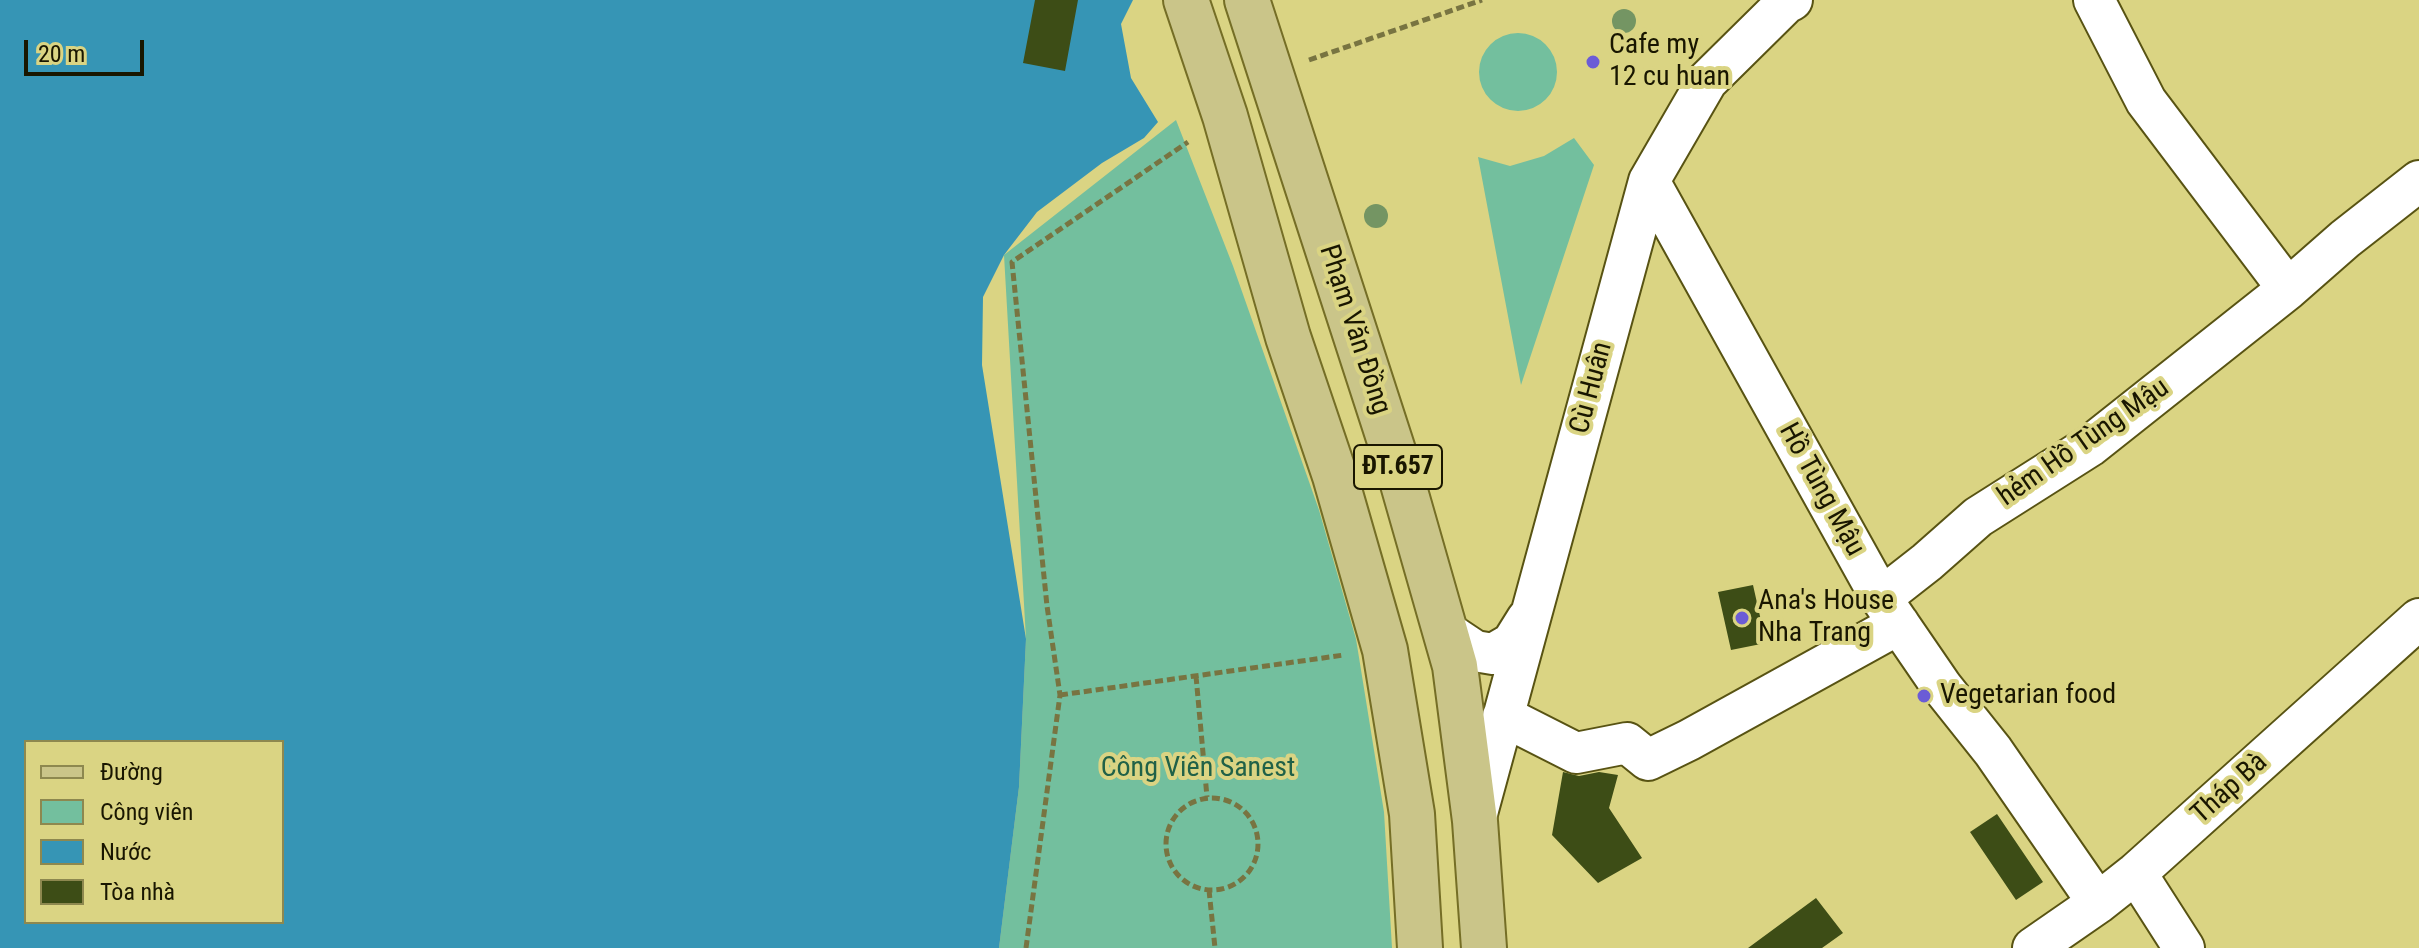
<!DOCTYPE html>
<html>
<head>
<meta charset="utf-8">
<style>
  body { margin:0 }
  #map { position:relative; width:2419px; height:948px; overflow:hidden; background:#dad483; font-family:"Roboto Condensed",sans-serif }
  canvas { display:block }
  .legend { position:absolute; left:24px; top:740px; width:260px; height:184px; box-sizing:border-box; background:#dad483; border:2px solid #8d884f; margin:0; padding:10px 14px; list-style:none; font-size:24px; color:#191600 }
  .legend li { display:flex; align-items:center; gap:16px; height:40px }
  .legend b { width:40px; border:2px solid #8d884f }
  .scale { position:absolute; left:24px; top:40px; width:120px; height:36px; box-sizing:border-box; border:4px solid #191600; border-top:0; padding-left:10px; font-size:24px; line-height:28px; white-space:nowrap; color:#191600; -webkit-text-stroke:6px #dad483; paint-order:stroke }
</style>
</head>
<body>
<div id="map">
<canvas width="2419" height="948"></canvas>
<ul class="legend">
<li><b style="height:10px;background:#cac589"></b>Đường</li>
<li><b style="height:22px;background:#73bf9e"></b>Công viên</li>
<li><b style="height:22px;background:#3695b5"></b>Nước</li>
<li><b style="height:22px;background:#3d4d16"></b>Tòa nhà</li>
</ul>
<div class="scale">20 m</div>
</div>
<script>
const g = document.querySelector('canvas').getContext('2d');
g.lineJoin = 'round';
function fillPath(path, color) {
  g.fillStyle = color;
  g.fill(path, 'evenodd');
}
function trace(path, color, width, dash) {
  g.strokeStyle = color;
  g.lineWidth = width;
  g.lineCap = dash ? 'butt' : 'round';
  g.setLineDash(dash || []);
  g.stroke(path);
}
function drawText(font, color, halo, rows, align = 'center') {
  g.font = font + ' "Roboto Condensed",sans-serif';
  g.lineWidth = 8;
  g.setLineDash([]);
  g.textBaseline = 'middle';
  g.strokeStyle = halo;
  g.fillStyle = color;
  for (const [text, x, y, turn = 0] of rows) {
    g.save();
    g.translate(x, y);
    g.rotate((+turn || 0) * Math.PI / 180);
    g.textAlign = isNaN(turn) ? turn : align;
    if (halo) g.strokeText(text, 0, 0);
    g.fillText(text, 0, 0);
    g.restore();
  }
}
fillPath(new Path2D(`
  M1479 72a39 39 0 1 1 78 0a39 39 0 1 1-78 0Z
  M1176,120L1233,266L1319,510L1356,639L1384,812L1392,948H999L1019,787L1026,639L1004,255Z
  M1574,138L1594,165L1521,385L1478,157L1510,166L1544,156Z`), '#73bf9e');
fillPath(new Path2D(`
  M0,0H1133L1121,24L1131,78L1158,122L1144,138L1102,163L1037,212L1004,255L983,297L982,365L1026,639L1019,787L999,948H0ZM26,742H282V922H26Z`), '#3695b5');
fillPath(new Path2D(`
  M1035,0H1078L1065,71L1023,63Z
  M1753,585L1766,643L1731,650L1718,592Z
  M1563,772L1579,776L1599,772L1618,775L1609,808L1642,858L1598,883L1552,835Z
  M1997,814L2043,882L2016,900L1970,832Z
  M1816,898L1843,933L1822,948H1748Z`), '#3d4d16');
const minor = new Path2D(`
  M2094,0L2146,101L2288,289L2345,239L2419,181
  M1649,181L1881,598L1942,687L1993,751L2098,903
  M1881,598L1927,562L1978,517L2090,446L2288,289
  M1445,631L1475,651L1493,654L1512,643L1527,619
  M1503,716L1576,753L1627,743L1648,760L1689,740L1899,624
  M1476,817L1649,181L1707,81L1786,3L1792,0
  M2136,873L2184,948
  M2033,948L2098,903L2136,873L2419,619`);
const major = new Path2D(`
  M1186,0L1225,116L1288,337L1335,476L1385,650L1412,814L1420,948
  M1247,0L1397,463L1455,666L1475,821L1484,948`);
trace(minor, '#585313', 44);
trace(major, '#756e26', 48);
trace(new Path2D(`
  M1309,60L1482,0
  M1196,676L1207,797
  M1060,695L1344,655
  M1166 844a46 46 0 1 1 92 0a46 46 0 1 1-92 0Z
  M1209,890L1215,948
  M1026,948L1060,695L1047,606L1012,262L1188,142`), '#787441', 5, [8, 4]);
trace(minor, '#fff', 40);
trace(major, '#cac589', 44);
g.fillStyle = '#749563';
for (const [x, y] of [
  [1624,21],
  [1376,216]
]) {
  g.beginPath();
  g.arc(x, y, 12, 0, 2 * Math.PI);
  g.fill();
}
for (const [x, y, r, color] of [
  [1593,62,8,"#6b5cd6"],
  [1742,618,8,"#6b5cd6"],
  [1924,696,8,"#6b5cd6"]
]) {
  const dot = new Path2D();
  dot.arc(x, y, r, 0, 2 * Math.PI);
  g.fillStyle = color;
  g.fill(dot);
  trace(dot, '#dad483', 3);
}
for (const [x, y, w] of [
  [1398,467,88]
]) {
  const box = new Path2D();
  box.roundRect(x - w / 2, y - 22, w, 44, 6);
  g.fillStyle = '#dad483';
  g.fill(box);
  trace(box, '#191600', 2);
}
drawText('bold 26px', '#191600', null, [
  ["ĐT.657",1398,467]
]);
drawText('28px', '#191600', '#dad483', [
  ["Cafe my",1609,46],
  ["12 cu huan",1609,78],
  ["Ana's House",1758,602],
  ["Nha Trang",1758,634],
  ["Vegetarian food",1940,696]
], 'left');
drawText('28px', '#191600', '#dad483', [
  ["Phạm Văn Đồng",1354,330,72],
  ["Cù Huân",1592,388,-75],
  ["hẻm Hồ Tùng Mậu",2084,443,-35],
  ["Hồ Tùng Mậu",1821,490,61],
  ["Tháp Bà",2230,789,-42]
]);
drawText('28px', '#206148', '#dad483', [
  ["Công Viên Sanest",1198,769]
]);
</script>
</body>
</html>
